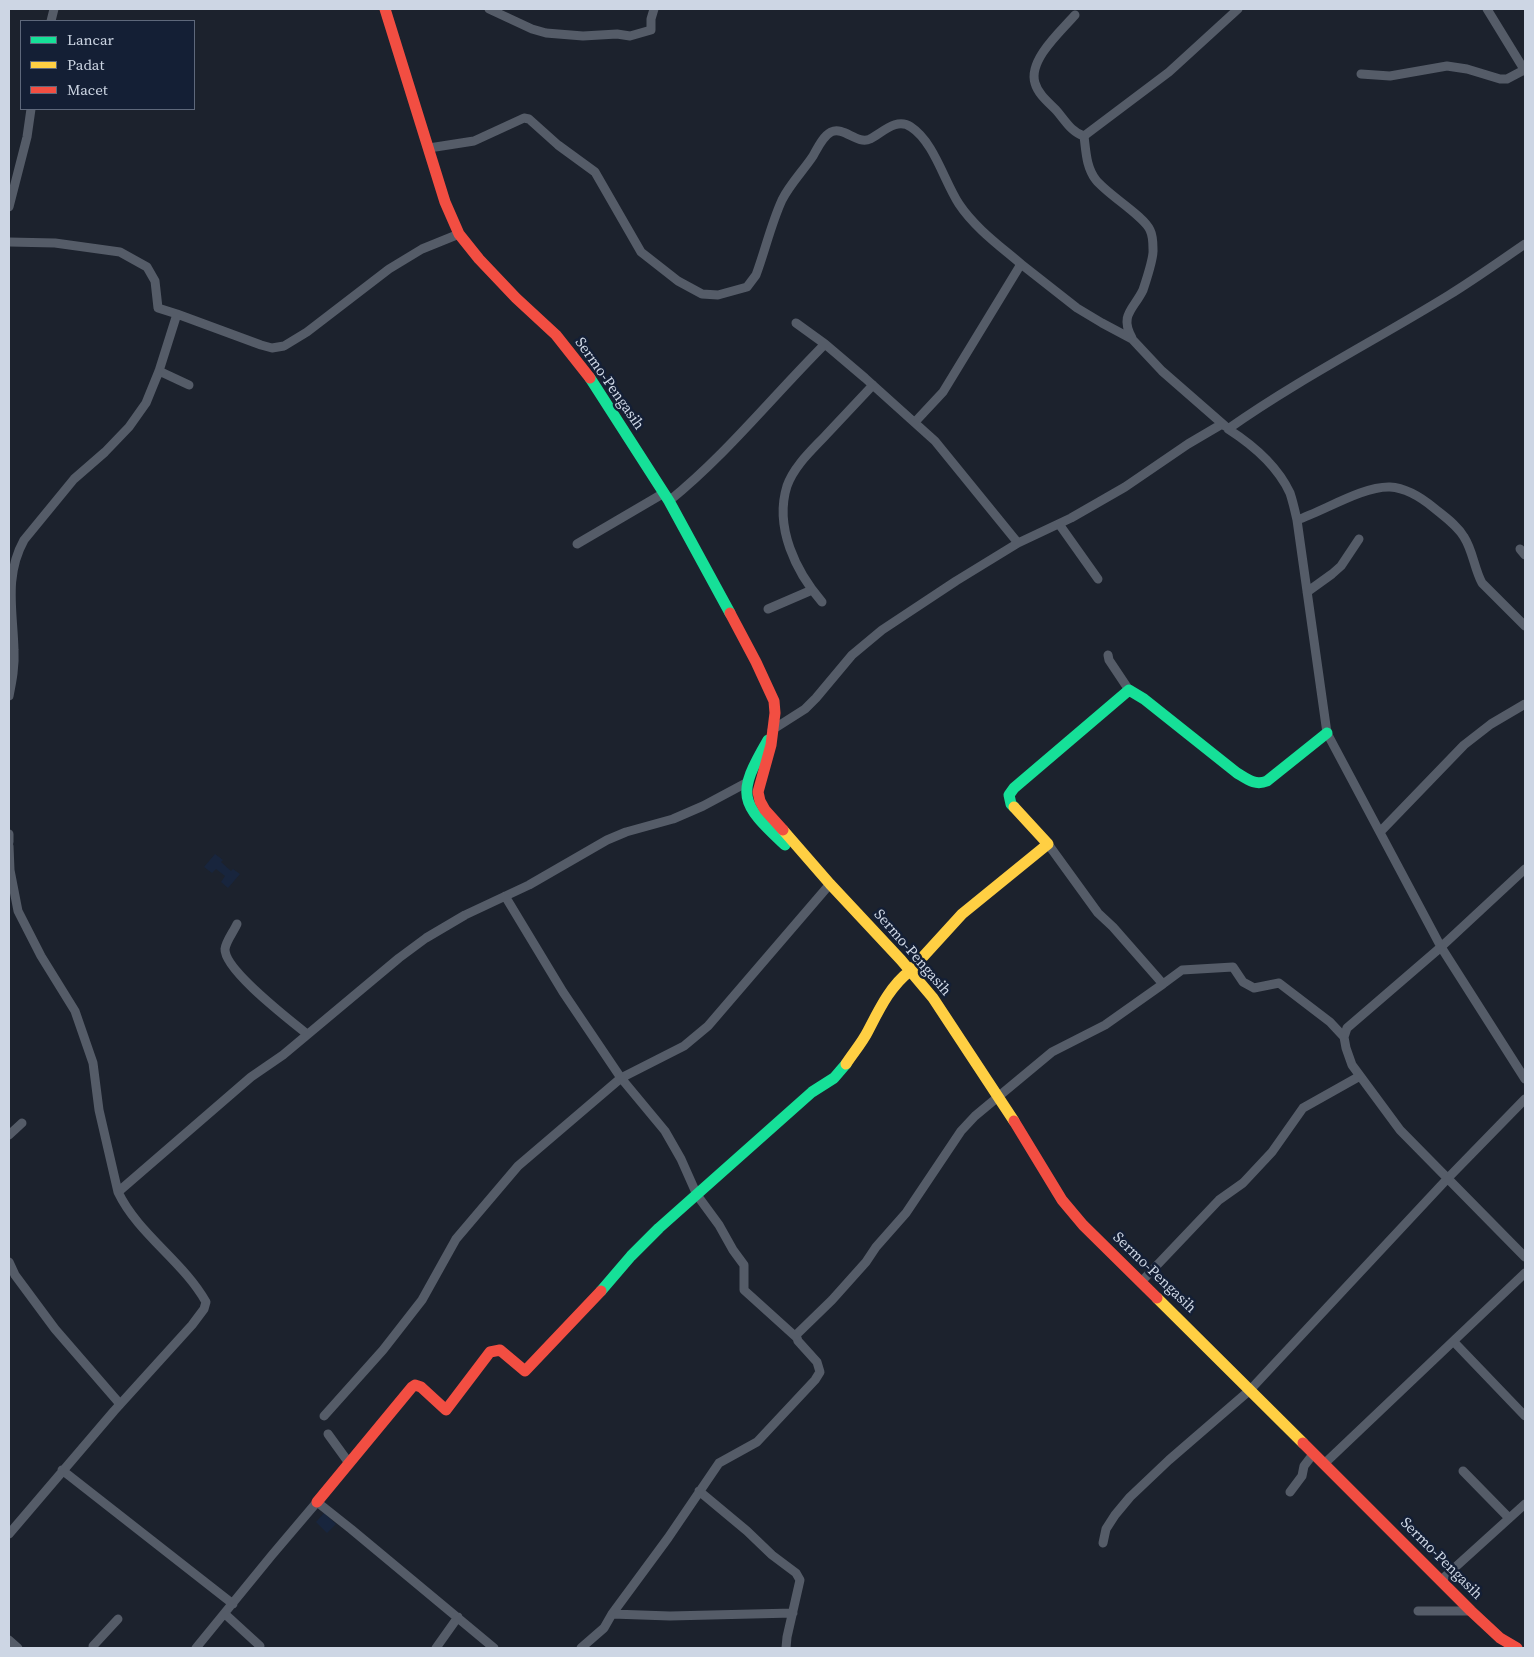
<!DOCTYPE html>
<html>
<head>
<meta charset="utf-8">
<style>
  body { margin:0 }
  #map { position:relative; width:1534px; height:1657px; overflow:hidden; background:#1c222d; font-family:"Source Serif 4",serif }
  canvas { display:block }
  .frame { position:absolute; inset:0; border:10px solid #cdd6e4; pointer-events:none }
  .legend { position:absolute; left:20px; top:20px; width:175px; height:90px; box-sizing:border-box; background:#141f35; border:1px solid #5e687b; margin:0; padding:6px 9px; list-style:none; font-size:15px; color:#cdd6e4 }
  .legend li { display:flex; align-items:center; gap:10px; height:25px }
  .legend b { width:25px; border:1px solid #5e687b }
</style>
</head>
<body>
<div id="map">
<canvas width="1534" height="1657"></canvas>
<div class="frame"></div>
<ul class="legend">
<li><b style="height:6px;background:#16e098"></b>Lancar</li>
<li><b style="height:6px;background:#ffcf43"></b>Padat</li>
<li><b style="height:6px;background:#f24e42"></b>Macet</li>
</ul>
</div>
<script>
const g = document.querySelector('canvas').getContext('2d');
g.lineJoin = 'round';
function fillPath(path, color) {
  g.fillStyle = color;
  g.fill(path, 'evenodd');
}
function trace(path, color, width, dash) {
  g.strokeStyle = color;
  g.lineWidth = width;
  g.lineCap = dash ? 'butt' : 'round';
  g.setLineDash(dash || []);
  g.stroke(path);
}
function drawText(font, color, halo, rows, align = 'center') {
  g.font = font + ' "Source Serif 4",serif';
  g.lineWidth = 5;
  g.setLineDash([]);
  g.textBaseline = 'middle';
  g.strokeStyle = halo;
  g.fillStyle = color;
  for (const [text, x, y, turn = 0] of rows) {
    g.save();
    g.translate(x, y);
    g.rotate((+turn || 0) * Math.PI / 180);
    g.textAlign = isNaN(turn) ? turn : align;
    if (halo) g.strokeText(text, 0, 0);
    g.fillText(text, 0, 0);
    g.restore();
  }
}
fillPath(new Path2D(`
  M215,854L223,860L221,862L231,871L233,869L240,874L228,888L221,882L225,876L216,869L212,873L204,867Z
  M324,1513L336,1524L327,1533L316,1522Z`), '#18253d');
trace(new Path2D(`
  M489,9L532,29L546,33L583,36L617,34L630,36L651,30V19L654,9
  M1487,9L1525,71
  M1075,15C1061,31 1028,60 1035,83C1038,94 1048,102 1056,110C1065,120 1071,132 1084,136L1169,72L1238,9
  M51,21L54,9
  M1361,74L1390,76L1447,66L1467,69L1500,79H1507L1524,70
  M1084,136C1086,151 1086,167 1096,180C1108,195 1144,216 1150,230C1152,234 1153,243 1153,249C1154,257 1146,281 1143,290C1134,309 1119,315 1132,338
  M429,148L474,141L524,118L529,119L558,145L595,172L641,252L678,281L702,294L718,295L747,287L756,275C765,251 771,224 782,200C790,184 803,171 813,156C817,149 823,136 831,132C844,126 857,145 870,139C883,132 897,117 911,127C934,142 944,181 959,204C975,228 1000,246 1021,264
  M9,207L27,137L31,109
  M9,242L55,243L120,252L147,267L155,281L158,308L177,314
  M1525,244C1500,261 1475,279 1449,295C1376,340 1299,379 1228,429C1253,445 1277,465 1290,493C1293,502 1295,511 1297,520L1327,733L1441,947L1347,1028L1344,1037L1346,1048L1352,1065L1400,1130L1525,1257
  M796,323L825,344
  M159,371L189,385
  M915,422L943,392L1021,264L1077,308L1102,323L1132,339L1162,371L1225,426
  M669,501C726,455 772,397 825,344L865,378L935,441L1018,543
  M1297,520C1324,511 1363,486 1390,487C1407,488 1422,498 1434,508C1445,517 1457,525 1464,537C1473,551 1474,568 1482,583L1525,626
  M1059,524L1098,579
  M577,544L664,493
  M1520,549L1525,555
  M1307,592L1332,574L1341,566L1359,539
  M822,602C796,572 774,527 787,486C794,466 812,450 826,435C842,418 858,401 873,385
  M768,609L812,590
  M1108,655L1109,660L1129,690
  M9,696C12,681 15,666 14,650C13,611 4,576 24,540L74,479L105,452L129,427L146,403L159,371L177,314L261,345L272,348L284,346L307,332L389,269L422,249L459,234
  M772,730L805,709L816,698L852,655L882,630L956,581L1018,543L1071,518L1125,487L1188,444L1222,424
  M1380,832L1464,745L1491,724L1525,704
  M9,834V842
  M9,846L10,870L18,911L41,956L75,1011L93,1063L99,1110L118,1192
  M1525,869L1441,947L1525,1079
  M505,896L563,992L621,1078L665,1131L681,1159L697,1195L719,1225L733,1250L744,1265V1290L796,1337
  M237,924C234,931 226,941 225,949C224,970 290,1020 307,1034
  M1163,984L1182,970L1233,967L1243,982L1254,988L1279,983L1330,1022L1344,1037
  M9,1135L22,1123
  M9,1262L15,1275L55,1329L120,1404
  M1141,1282L1219,1200L1243,1183L1272,1152L1303,1108L1360,1076
  M1454,1342L1525,1416
  M324,1416L383,1350L422,1300L456,1239L518,1166L621,1078L684,1046L708,1026L830,884
  M328,1434L349,1463
  M1324,1464L1525,1273
  M62,1470L233,1604
  M1463,1471L1509,1518
  M699,1491L747,1531L772,1555L796,1573L800,1580L787,1637L786,1648
  M1290,1492L1302,1476L1304,1466L1314,1453
  M9,1534L114,1411L192,1325L204,1309L206,1302C183,1261 138,1234 118,1192L251,1077L283,1055L399,958L426,938L465,915L529,885L607,840L626,832L673,819L703,806L746,783
  M1103,1543L1106,1529L1115,1515L1130,1497L1169,1460L1250,1390L1448,1178L1525,1099
  M1440,1581L1525,1504
  M1418,1611H1471
  M225,1614L260,1646
  M612,1614L670,1616L793,1613
  M9,1640L18,1648
  M93,1646L118,1619
  M196,1648L272,1555L317,1502L351,1529L494,1648
  M436,1648L458,1617
  M581,1648L604,1628L612,1614L668,1538L719,1463L757,1442L815,1380L820,1372L817,1362L798,1341L796,1335L832,1300L866,1262L876,1247L906,1213L961,1131L975,1116L1052,1052L1105,1025L1163,984L1113,927L1098,913L1048,844`), '#555c68', 9);
trace(new Path2D(`
  M590,378L669,501L730,613
  M768,740C736,795 739,802 785,845
  M1014,807L1011,804L1009,795L1014,788L1129,690L1144,699L1237,773C1247,779 1255,786 1267,781L1327,733
  M601,1291L631,1256L659,1228L812,1092L834,1078L846,1064`), '#16e098', 11);
trace(new Path2D(`
  M783,830L830,884L901,960L933,998L1014,1121
  M846,1064C853,1053 862,1043 868,1031C879,1010 890,986 910,971L962,914L1048,844L1014,807
  M1157,1298L1303,1443`), '#ffcf43', 11);
trace(new Path2D(`
  M385,9L445,202L459,234L479,259L516,298L556,335L590,378
  M730,613L756,662L774,701L775,713L771,745L758,792L760,801L765,810L783,830
  M1014,1121L1062,1200L1083,1225L1157,1298
  M1303,1443L1471,1611L1500,1638L1517,1648
  M317,1502L412,1387L415,1385L421,1387L446,1410L490,1352L500,1350L525,1371L601,1291`), '#f24e42', 11);
drawText('15px', '#cdd6e4', '#141f35', [
  ["Sermo-Pengasih",609,384,55],
  ["Sermo-Pengasih",912,953,49],
  ["Sermo-Pengasih",1154,1273,44],
  ["Sermo-Pengasih",1441,1559,45]
]);
</script>
</body>
</html>
